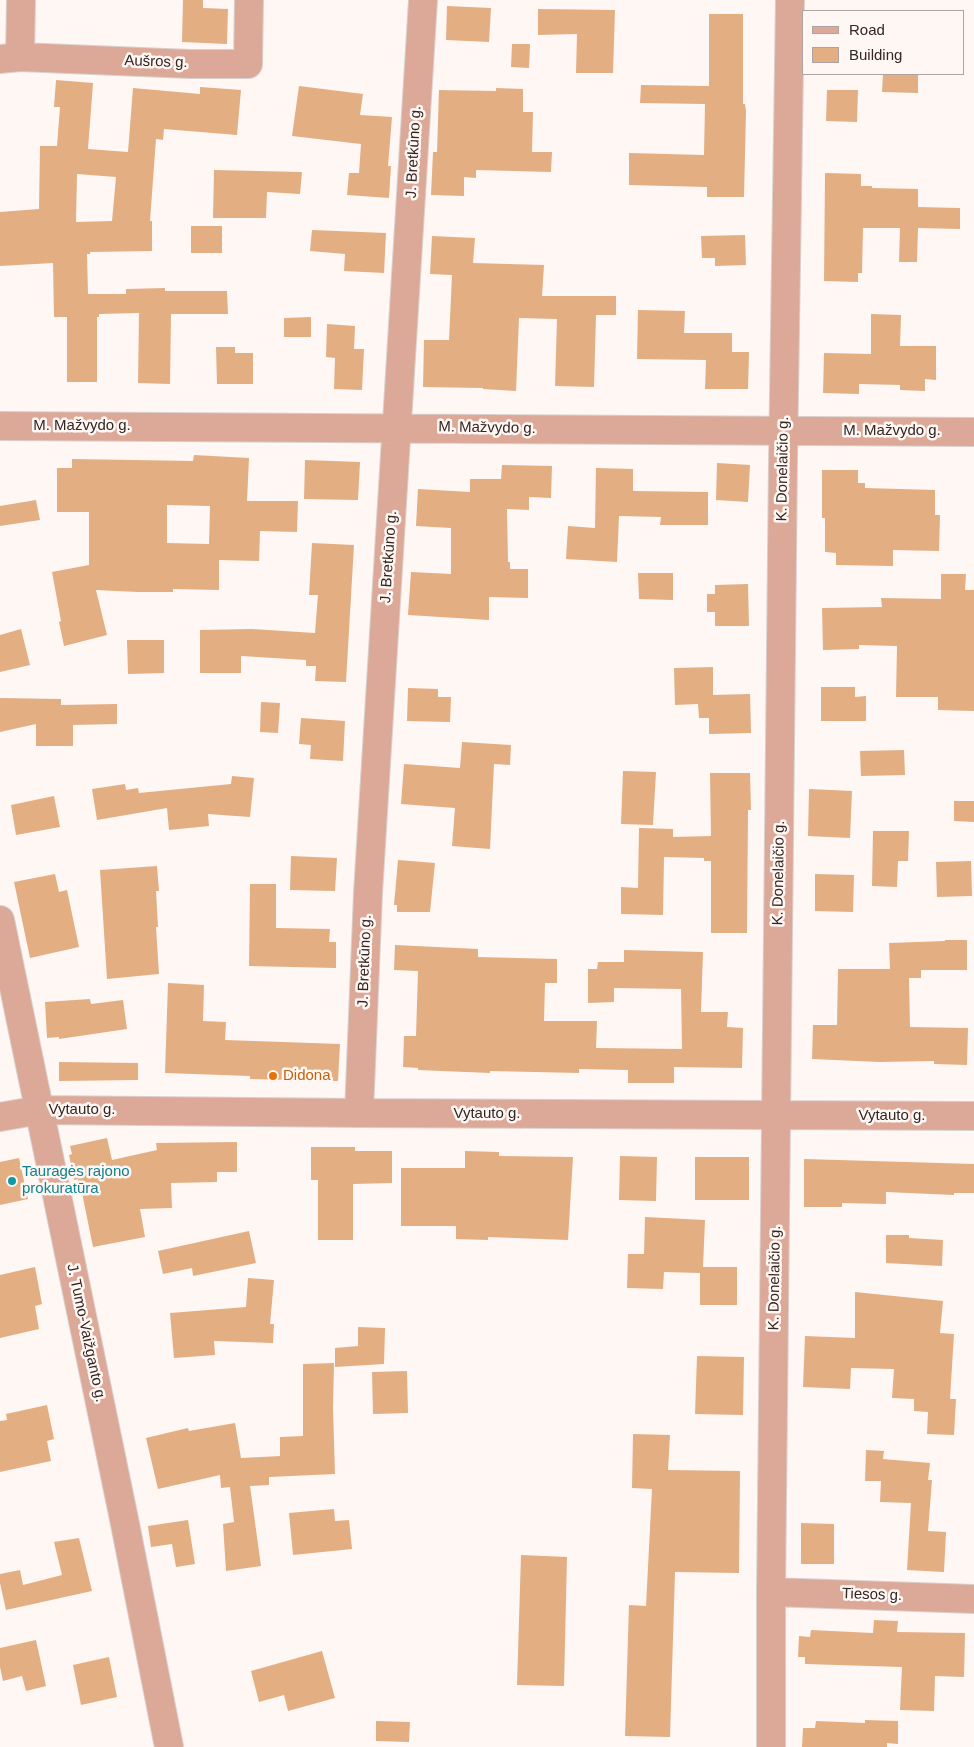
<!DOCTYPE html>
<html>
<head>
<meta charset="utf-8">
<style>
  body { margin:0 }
  #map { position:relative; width:974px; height:1747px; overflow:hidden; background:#fff7f4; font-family:Arial,sans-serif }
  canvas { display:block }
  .legend { position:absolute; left:802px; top:10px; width:162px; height:65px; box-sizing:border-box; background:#fff7f4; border:1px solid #aea3a0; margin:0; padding:6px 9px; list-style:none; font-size:15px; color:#342621 }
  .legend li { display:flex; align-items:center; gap:10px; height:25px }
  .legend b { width:25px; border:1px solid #aea3a0 }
</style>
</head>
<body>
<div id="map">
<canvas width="974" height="1747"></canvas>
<ul class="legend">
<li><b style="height:6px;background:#dca898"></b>Road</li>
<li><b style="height:14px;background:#e4ae83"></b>Building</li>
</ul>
</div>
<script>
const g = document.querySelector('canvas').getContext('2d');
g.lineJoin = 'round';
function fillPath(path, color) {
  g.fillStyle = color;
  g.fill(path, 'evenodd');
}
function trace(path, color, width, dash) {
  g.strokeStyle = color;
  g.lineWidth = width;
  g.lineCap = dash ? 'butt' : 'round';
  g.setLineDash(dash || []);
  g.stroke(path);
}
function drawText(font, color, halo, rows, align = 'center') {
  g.font = font + ' Arial,sans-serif';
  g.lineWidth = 5;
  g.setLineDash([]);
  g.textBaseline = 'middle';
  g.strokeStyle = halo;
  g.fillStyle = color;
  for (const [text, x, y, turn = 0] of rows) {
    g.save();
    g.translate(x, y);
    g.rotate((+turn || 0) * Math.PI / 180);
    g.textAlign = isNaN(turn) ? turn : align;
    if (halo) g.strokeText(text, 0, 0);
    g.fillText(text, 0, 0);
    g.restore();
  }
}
fillPath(new Path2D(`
  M183,0H203V8L228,9L227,44L182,42Z
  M447,6L491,8L489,42L446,40Z
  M538,9L615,10L613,73H576L577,34L538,35Z
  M709,14H743V104H745L746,111L744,197H707V187L629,185V153L704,155L705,104L640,103L641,85L709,86Z
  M512,44H530L529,68L511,67Z
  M883,74H918V93L882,92Z
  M56,80L93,83L88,149L128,152L133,88L200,94V87L241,90L237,135L164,129L163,140L156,139L150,221H152V251L90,252V254H87L88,294H126V289L165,288V291H227L228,314H171L170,384L138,383L139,313L99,314V317H97V382H67V317H54L53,263L0,266V212L39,209L40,146H57L60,107H54ZM77,174L116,177L112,221L76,222Z
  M299,86L363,94L360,115L392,117L388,166H391L389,198L347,195L349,173H359L361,144L292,136Z
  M496,88L523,89V112H533L532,152H552L551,172L476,170V178L464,177V196L431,195L433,152H437L439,90L496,91Z
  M827,90H858L857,122L826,121Z
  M214,170L302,172L300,194L267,192L266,218H213Z
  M825,173L861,174V186H872V188L918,189V207L960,208V229L918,228L917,262H899L900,228H863L862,273H858V282L824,281Z
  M191,226H222V253H191Z
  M312,230L386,233L384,273L344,271L345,254L310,251Z
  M745,235L746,265L715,266V258H702L701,236Z
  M432,236L475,238L473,263L544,265L542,296H616V315H596L594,387L555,386L557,319L519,318L516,391L483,389V388L423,387L424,340H449L452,275L430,274Z
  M638,310L685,311L684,333H732V352H749L748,389H705L706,360L637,359Z
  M871,314L901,315L900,346H936V380L925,379V391L900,390V385L859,384V394L823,393L824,353L871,354Z
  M311,317V337H284V318Z
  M327,324L355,326L354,349H364L362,390L334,389L335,358L326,357Z
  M216,347H235V353H253V384H217Z
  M194,455L249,458L247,501H298L297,532L260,531L259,561L219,560V590L173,589V592H138L96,590L107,635L64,646L59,622L61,621L52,572L89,565V512H57V468H72V459L193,461ZM167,505L210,506L209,544L167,543Z
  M305,460L360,462L358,500L304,499Z
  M717,463L750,465L748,502L716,500Z
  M502,465L552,466L551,498L529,497V510L507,509L508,562H510V569H528V598L489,597V620L408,615L411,572L451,574V528L416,526L418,489L470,492V479H501Z
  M596,468L633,469V491L708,492V525H660L661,517L619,516L617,562L566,559L568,526L595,528Z
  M822,470H858V483H865V488L935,490V515H940L939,551L893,550V566L836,565V553L825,552V518H822Z
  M36,500L40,520L0,526V506Z
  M312,543L354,545L346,682L315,681L316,666H306V660L241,656V673H200V630L252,629L315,633L318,595H309Z
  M638,573H673V600L639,599Z
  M941,574H966L965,590H974V711L938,710V697H896L897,646L859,645V649L823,650L822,608L882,607L881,598L941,599Z
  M748,584L749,626H715V612H707V594H715V585Z
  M21,629L30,665L0,672V635Z
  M127,640H164V673L128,674Z
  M713,667V695L750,694L751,733L709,734V718H699L698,704L675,705L674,668Z
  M821,687H855V697L866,696V721H821Z
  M408,688L438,689V697H451L450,722L407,721Z
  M0,698L61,699V705L117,704V724L73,725V746H36V724L0,732Z
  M261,702L280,703L278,733L260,732Z
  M301,718L345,721L343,761L310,759L311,745L299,744Z
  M462,742L511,745L510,765L494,764L490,849L452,846L455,808L401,804L404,764L460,768Z
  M904,750L905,775L861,776L860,751Z
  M623,771L656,772L653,825L621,824Z
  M710,773H750L751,810H748L747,933H711V861H704V858L664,857L663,915L621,914V887L638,888L639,828L673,829V837L711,836Z
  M232,776L254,778L250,817L208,814L209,826L169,830L167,808L97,820L92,789L125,784L126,790L138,788L139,793L231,784Z
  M809,789L852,791L850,838L808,836Z
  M54,796L60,827L16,835L11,805Z
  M954,801H974V822L954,821Z
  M873,831H909L908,861H898L897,887L872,886Z
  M291,856L337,858L335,891L290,890Z
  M398,860L435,863L430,912H397V905H394Z
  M971,861L972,896L937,897L936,862Z
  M157,866L159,891H156L158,927H156L159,974L107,979L100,870Z
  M55,874L59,892L67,890L79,947L30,958L14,882Z
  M815,874L854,875L853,912L815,911Z
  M250,884H276V928L330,929L329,942H336V968L249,966Z
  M945,940H967V970H921V978H909L910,1027L968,1028L967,1065L934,1064V1061L880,1062L812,1059L813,1025H837L838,969H890L889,943L945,941Z
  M395,945L478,949V957L557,959V983H545L544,1021H597L596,1048L682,1049L681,989L614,988V1002L588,1003V969H597L598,962H624V950L703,952L701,1012H728L727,1027L743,1028L742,1068L674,1067V1083H628V1070L579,1069V1073L490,1071V1073L418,1070V1068L403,1067L404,1036H416L418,971L394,970Z
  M168,983L204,985L203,1021L226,1022L225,1040L340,1044L338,1081L250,1079V1076L165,1073Z
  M90,999L91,1004L123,1000L127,1029L59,1039V1037L47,1038L45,1002Z
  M59,1062L138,1063V1080L59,1081Z
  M107,1138L112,1160L157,1150L156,1143L237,1142V1172H217V1182L171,1183L172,1208L140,1209L145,1237L93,1247L82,1193H80L78,1179L74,1180L69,1155L72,1154L70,1146Z
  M311,1147H355V1151H392V1183L353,1184V1240H318V1180H311Z
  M465,1151L499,1152V1156L573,1157L568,1240L488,1237V1240L456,1239V1226H401V1168H465Z
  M620,1156L657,1157L656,1201L619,1200Z
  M695,1157H749V1200H695Z
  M19,1158L28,1199L0,1205V1162Z
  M804,1159L974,1164V1193H954V1195L886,1192V1204L842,1203V1207H804Z
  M645,1217L705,1220L703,1267H737V1305H700V1273L664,1272L663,1289L627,1288L628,1254H644Z
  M249,1231L256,1263L193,1276L192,1268L163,1274L158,1251Z
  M886,1235H909V1238L943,1240L942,1266L886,1263Z
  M35,1267L42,1304L35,1306L39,1329L0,1338V1275Z
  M248,1278L274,1280L270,1324H274L273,1343L214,1341L215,1355L174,1358L170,1313L246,1307Z
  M855,1292L943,1301L940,1333L954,1334L950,1399H956L954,1435L927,1434L928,1412L914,1411V1399L892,1398L894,1369L851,1368L850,1389L803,1387L805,1336L855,1338Z
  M358,1327L385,1328L384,1364L335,1367V1348L358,1346Z
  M697,1356L744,1357L743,1415L695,1414Z
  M334,1363L333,1408L335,1474L269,1477V1485L250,1486L261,1566L226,1571L223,1524L234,1522L230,1487L221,1488L220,1475L158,1489L146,1438L188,1428L189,1431L235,1423L241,1458L280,1456V1437L303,1436V1364Z
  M407,1371L408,1413L373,1414L372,1372Z
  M47,1405L54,1439L47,1441L51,1461L0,1472V1421L7,1420L6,1414Z
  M633,1434L670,1435L668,1470L740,1471L739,1573L675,1572L670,1737L625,1736L629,1605L646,1606L652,1489L632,1488Z
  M866,1450L884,1451L883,1459L930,1463L928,1480H932L928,1531L946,1532L944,1572L907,1570L911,1503L880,1502L881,1481H865Z
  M334,1509L335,1521L349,1520L352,1549L293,1555L289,1513Z
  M188,1520L195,1564L176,1567L172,1544L151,1547L148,1526Z
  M801,1523L834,1524V1564H801Z
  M79,1538L92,1591L6,1610L0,1583V1574L20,1570L23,1585L62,1575L54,1542Z
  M521,1555L567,1557L564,1686L517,1685Z
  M874,1620L898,1621L897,1632L965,1633L964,1677L935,1676L934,1711L900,1710L902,1667L805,1664V1657H798L799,1636L810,1637L811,1630L873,1633Z
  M36,1640L46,1686L26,1691L22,1676L3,1681L0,1667V1648Z
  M322,1651L335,1698L288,1711L284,1695L259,1702L251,1671Z
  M109,1657L117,1697L81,1705L73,1665Z
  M865,1720L898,1721V1744L887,1743V1747H802L803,1728H815L816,1721L865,1723Z
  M376,1721L410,1722L409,1742L376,1741Z`), '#e4ae83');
const street = new Path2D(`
  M20,57L21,0
  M0,59L20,57L190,64H248L249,0
  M0,426L974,432
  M0,920L124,1519L169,1747
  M359,1113L368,893L423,0
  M0,1117L40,1110L359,1113L974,1116
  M771,1592L974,1599
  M771,1747V1592L783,460L790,0`);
trace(street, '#dad1ce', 30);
trace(street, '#dca898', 28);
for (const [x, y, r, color] of [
  [273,1076,5,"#e8710a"],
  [12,1181,5,"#0f9aa8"]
]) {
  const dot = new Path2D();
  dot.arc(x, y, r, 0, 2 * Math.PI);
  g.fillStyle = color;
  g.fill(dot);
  trace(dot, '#fff7f4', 2);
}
drawText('15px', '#342621', '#fff7f4', [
  ["Aušros g.",156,62,2],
  ["J. Bretkūno g.",414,152,-87],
  ["M. Mažvydo g.",82,426],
  ["M. Mažvydo g.",487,428,1],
  ["M. Mažvydo g.",892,431],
  ["K. Donelaičio g.",783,469,-89],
  ["J. Bretkūno g.",389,557,-86],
  ["K. Donelaičio g.",779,873,-89],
  ["J. Bretkūno g.",365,961,-88],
  ["Vytauto g.",82,1110],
  ["Vytauto g.",487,1114],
  ["Vytauto g.",892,1116],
  ["K. Donelaičio g.",775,1278,-89],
  ["J. Tumo-Vaižganto g.",86,1333,78],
  ["Tiesos g.",872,1595,2]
]);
drawText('15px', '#c56008', '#fff7f4', [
  ["Didona",283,1076]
], 'left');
drawText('15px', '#0d838f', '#fff7f4', [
  ["Tauragės rajono",22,1172],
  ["prokuratūra",22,1189]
], 'left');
</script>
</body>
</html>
